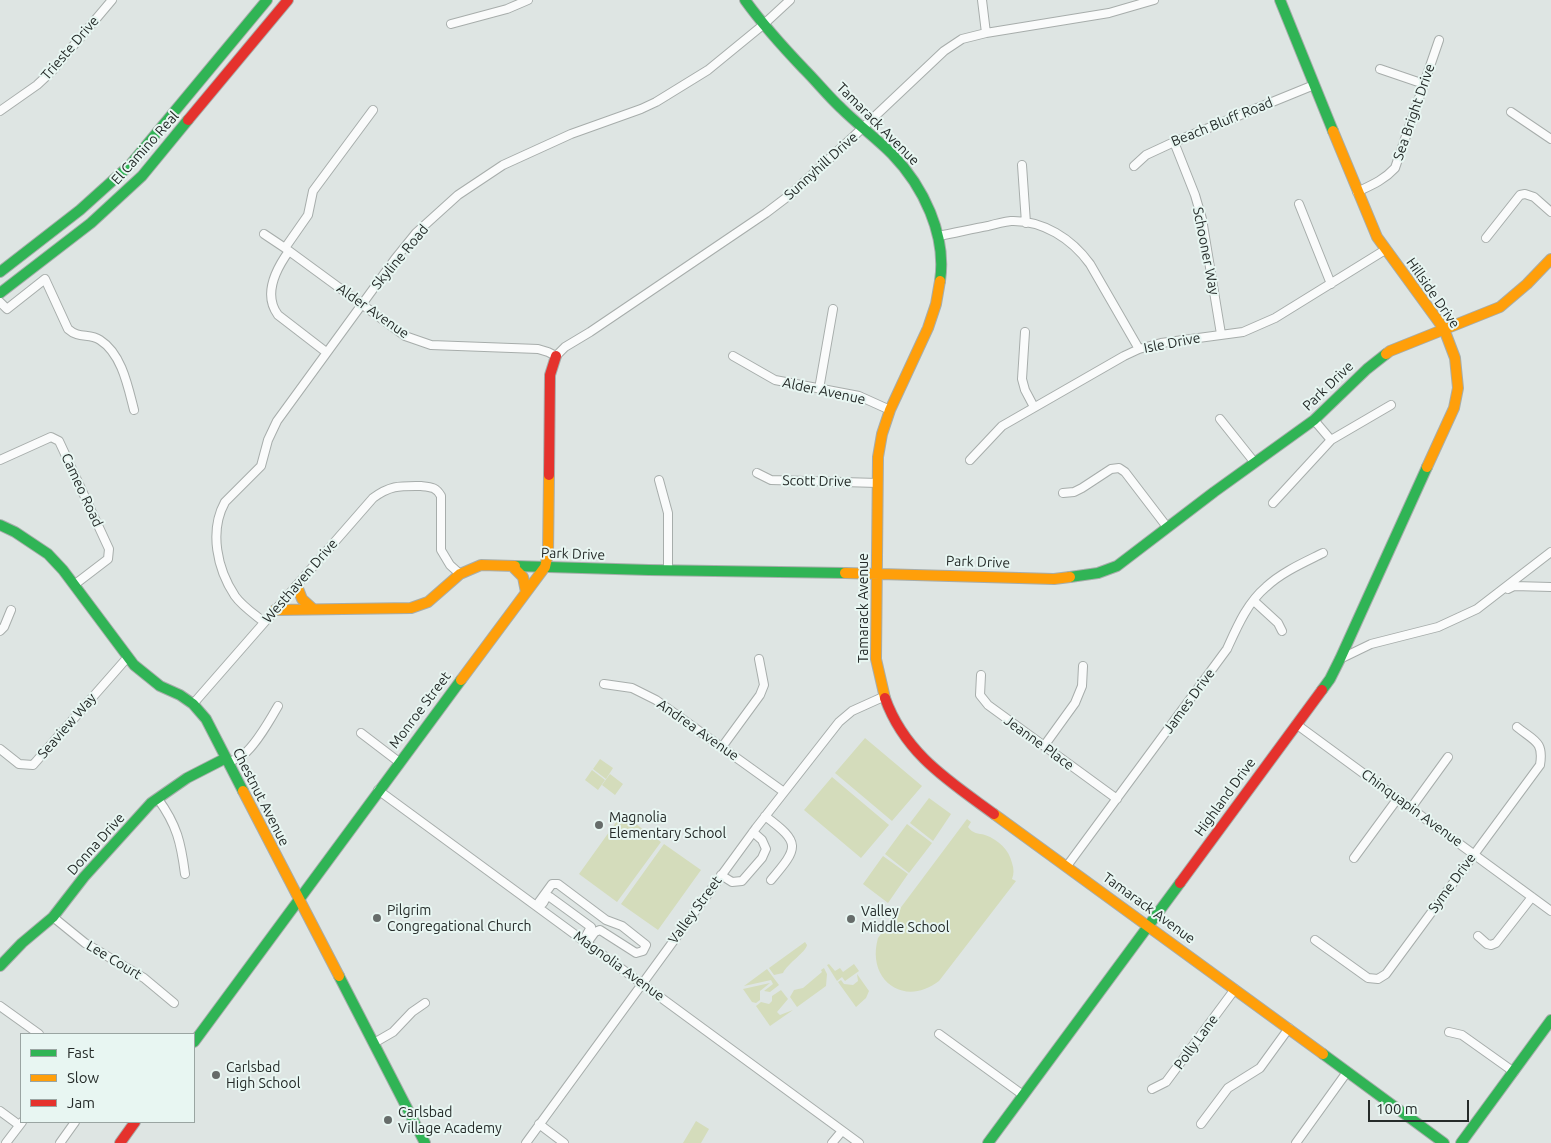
<!DOCTYPE html>
<html>
<head>
<meta charset="utf-8">
<style>
  body { margin:0 }
  #map { position:relative; width:1551px; height:1143px; overflow:hidden; background:#dee5e3; font-family:Ubuntu,sans-serif }
  canvas { display:block }
  .legend { position:absolute; left:20px; top:1033px; width:175px; height:90px; box-sizing:border-box; background:#e8f6f2; border:1px solid #9aa5a2; margin:0; padding:6px 9px; list-style:none; font-size:15px; color:#252b29 }
  .legend li { display:flex; align-items:center; gap:10px; height:25px }
  .legend b { width:25px; border:1px solid #9aa5a2 }
  .scale { position:absolute; left:1368px; top:1100px; width:101px; height:22px; box-sizing:border-box; border:2px solid #252b29; border-top:0; padding-left:6px; font-size:15px; line-height:18px; white-space:nowrap; color:#252b29; -webkit-text-stroke:4px #e8f6f2; paint-order:stroke }
</style>
</head>
<body>
<div id="map">
<canvas width="1551" height="1143"></canvas>
<ul class="legend">
<li><b style="height:6px;background:#30b455"></b>Fast</li>
<li><b style="height:6px;background:#ff9f0a"></b>Slow</li>
<li><b style="height:6px;background:#e5322d"></b>Jam</li>
</ul>
<div class="scale">100 m</div>
</div>
<script>
const g = document.querySelector('canvas').getContext('2d');
g.lineJoin = 'round';
function fillPath(path, color) {
  g.fillStyle = color;
  g.fill(path, 'evenodd');
}
function trace(path, color, width, dash) {
  g.strokeStyle = color;
  g.lineWidth = width;
  g.lineCap = dash ? 'butt' : 'round';
  g.setLineDash(dash || []);
  g.stroke(path);
}
function drawText(font, color, halo, rows, align = 'center') {
  g.font = font + ' Ubuntu,sans-serif';
  g.lineWidth = 4;
  g.setLineDash([]);
  g.textBaseline = 'middle';
  g.strokeStyle = halo;
  g.fillStyle = color;
  for (const [text, x, y, turn = 0] of rows) {
    g.save();
    g.translate(x, y);
    g.rotate((+turn || 0) * Math.PI / 180);
    g.textAlign = isNaN(turn) ? turn : align;
    if (halo) g.strokeText(text, 0, 0);
    g.fillText(text, 0, 0);
    g.restore();
  }
}
fillPath(new Path2D(`
  M865,738L922,786L892,821L835,773Z
  M600,759L613,768L606,779L593,769Z
  M592,770L605,780L598,790L585,780Z
  M610,774L623,784L615,795L602,785Z
  M832,777L889,825L861,858L804,810Z
  M929,798L951,814L933,841L910,823Z
  M622,814L661,842L617,902L579,874Z
  M967,819L971,822L968,827C973,834 978,833 985,835C999,840 1009,850 1012,863C1014,869 1014,874 1012,879L1016,881L939,981C904,1008 866,980 878,938Z
  M907,824L932,843L909,873L885,854Z
  M664,844L701,870L658,930L621,904Z
  M883,856L908,874L888,903L863,884Z
  M805,942L807,945C806,952 788,963 783,973L774,975L769,968Z
  M829,964L835,971L840,968L843,972L854,964L859,971L845,981L842,977L837,981L827,965Z
  M824,968L827,974L826,986L797,1007L790,997L794,990L803,988L822,972L821,970Z
  M767,969L779,985L770,992L764,991L773,984L771,980L744,986Z
  M857,974L869,991L866,998L856,1007L838,982L841,980L844,984L853,985L858,981Z
  M770,983L760,991V1000L756,1003L752,1002L743,989Z
  M781,990L788,999L777,1012L780,1015L793,1010L770,1026L756,1006L761,1002L769,1004L772,1001V996Z
  M696,1121L709,1129L701,1143H683Z`), '#d4dcbb');
const street = new Path2D(`
  M982,0L986,33
  M451,24L507,9L528,0
  M1380,69L1424,84
  M0,111L37,85L52,71L112,0
  M1511,112L1551,139
  M1174,142L1195,195L1202,219L1221,334
  M1022,165L1026,223
  M1134,166L1146,155L1174,142L1314,85
  M1357,192C1372,185 1384,180 1395,168L1439,40
  M1299,204L1331,284
  M264,234L285,248L405,336L431,345L538,349L548,352L556,356L565,347L590,332L766,213L791,194L854,136L944,51L962,39L986,33L1109,13L1154,0
  M938,236C955,233 971,229 988,226C995,224 1003,222 1011,221C1043,220 1072,239 1090,264L1139,349
  M1486,238L1520,195L1525,194L1534,197L1551,212
  M285,248L308,215L313,191L373,110
  M289,251C276,269 263,295 278,315L326,352
  M0,302L7,309L45,279L68,329C79,339 89,333 100,340C122,354 128,387 134,410
  M1025,332L1022,379L1025,390L1034,407
  M733,356L775,380L859,396L890,410
  M819,389L833,309
  M1220,419L1255,463
  M1314,420L1331,440
  M0,460L51,437L59,441L109,549L108,559L74,585
  M970,460L1002,426L1124,356L1139,349L1161,343L1243,332L1275,318L1385,250
  M757,473L771,480L878,483
  M659,480L668,513V571
  M1063,493L1074,492L1082,488L1111,469L1119,468L1125,472L1167,527
  M1273,503L1331,440L1391,405
  M1508,589L1514,586L1551,587
  M1254,601L1278,623L1282,631
  M264,622C254,614 242,606 235,596C217,569 209,531 225,502L261,466L268,440L277,421L395,259L416,233L458,195L503,165L571,134L641,109L656,102L708,70L763,25L790,0
  M0,631L4,627L11,610
  M1340,659L1371,644L1438,627L1477,609L1551,552
  M981,675L980,695L988,705L1117,799
  M604,684L632,688L656,700L784,792
  M193,704L373,498C391,485 400,486 421,486C431,487 436,487 441,496V550L450,565L460,574
  M1296,724L1551,911
  M361,733L399,762
  M1044,746L1075,703L1082,686L1083,666
  M722,747L760,695L764,685L759,659
  M0,749L19,764L33,765L127,658
  M229,763C233,760 238,758 243,755C256,745 270,720 278,706
  M378,790L859,1143
  M158,799C177,825 181,843 185,874
  M1411,808L1448,757
  M765,816C801,843 799,847 771,880
  M1354,858L1398,798
  M1067,866L1227,649C1237,627 1247,603 1266,587C1282,572 1303,563 1323,553
  M721,875L732,882L742,881L762,858L766,849L762,840L753,832
  M543,903L547,896L550,897L591,927L586,936
  M536,906L552,884H558L606,920L622,926L646,945L643,951L636,953L600,930L595,932L587,943
  M53,917L85,943L144,978L174,1003
  M1478,936L1487,944L1491,945L1496,943L1532,897
  M1315,940L1368,978L1378,979L1386,974L1540,765C1544,741 1534,741 1517,727
  M0,1006L39,1034
  M1449,1032L1462,1035L1514,1072
  M939,1034L1023,1095
  M374,1043L393,1032L412,1012L425,1003
  M1152,1089L1166,1082L1235,989
  M0,1111L19,1125
  M539,1124L564,1143
  M1201,1124L1228,1088L1260,1068L1289,1028
  M6,1143L22,1122
  M60,1143L75,1122
  M526,1143L756,828L839,722L852,711L883,697
  M832,1143L842,1131
  M1296,1143L1347,1072`);
const fast = new Path2D(`
  M745,0C763,25 783,47 804,69C817,82 828,96 841,108C857,124 876,138 892,154C923,186 947,235 940,281
  M1280,0L1333,131
  M0,272L80,210L130,165L267,0
  M0,293L91,223L142,176L188,120
  M0,525L15,532L48,554L63,570L134,665L160,686L180,695L193,704L206,719L243,791
  M515,566L649,570L845,573
  M1070,577L1098,573L1117,566L1214,492L1314,420L1367,369L1386,354
  M1322,690L1330,679L1340,659L1427,467
  M0,966L22,943L53,917L84,877L151,803L187,778L226,758
  M339,976L425,1143
  M194,1042L461,680
  M1323,1054L1444,1143
  M988,1143L1180,883
  M1461,1143L1551,1020`);
const slow = new Path2D(`
  M1333,131L1377,237L1444,329L1455,358L1458,388L1454,408L1427,467
  M1386,354L1390,351L1500,307L1527,284L1551,259
  M512,566L523,577L526,592
  M845,573L1054,579L1070,577
  M297,586L302,599L313,609
  M275,610L411,608L428,602L460,574L481,565L515,566
  M461,680L545,567L548,554L549,475
  M885,698L876,659L878,457L882,434L890,410L928,328L936,304L940,281
  M243,791L339,976
  M994,814L1323,1054`);
const jam = new Path2D(`
  M188,120L288,0
  M549,475L550,375L556,356
  M885,698C905,754 949,781 994,814
  M1180,883L1322,690
  M120,1143L135,1122`);
trace(street, '#a7adab', 10);
trace(fast, '#a7adab', 12);
trace(slow, '#a7adab', 12);
trace(jam, '#a7adab', 12);
trace(street, '#fafbfb', 8);
trace(fast, '#30b455', 10);
trace(slow, '#ff9f0a', 10);
trace(jam, '#e5322d', 10);
for (const [x, y, r, color] of [
  [599,825,5,"#666c6a"],
  [377,918,5,"#666c6a"],
  [851,919,5,"#666c6a"],
  [216,1075,5,"#666c6a"],
  [388,1120,5,"#666c6a"]
]) {
  const dot = new Path2D();
  dot.arc(x, y, r, 0, 2 * Math.PI);
  g.fillStyle = color;
  g.fill(dot);
  trace(dot, '#e8f6f2', 2);
}
drawText('14px', '#252b29', '#e8f6f2', [
  ["Trieste Drive",70,48,-49],
  ["Sea Bright Drive",1414,112,-71],
  ["Beach Bluff Road",1222,122,-22],
  ["Tamarack Avenue",878,124,45],
  ["El Camino Real",145,148,-48],
  ["Sunnyhill Drive",821,166,-42],
  ["Schooner Way",1206,251,79],
  ["Skyline Road",400,257,-50],
  ["Hillside Drive",1433,293,55],
  ["Alder Avenue",373,311,35],
  ["Isle Drive",1172,343,-11],
  ["Park Drive",1328,386,-44],
  ["Alder Avenue",824,391,12],
  ["Scott Drive",817,481,1],
  ["Cameo Road",82,490,65],
  ["Park Drive",573,554,2],
  ["Park Drive",978,562,2],
  ["Westhaven Drive",300,581,-49],
  ["Tamarack Avenue",863,608,-90],
  ["James Drive",1189,701,-54],
  ["Monroe Street",420,710,-53],
  ["Seaview Way",67,726,-49],
  ["Andrea Avenue",698,730,35],
  ["Jeanne Place",1039,743,36],
  ["Chestnut Avenue",261,797,63],
  ["Highland Drive",1225,797,-54],
  ["Chinquapin Avenue",1412,808,36],
  ["Donna Drive",96,844,-48],
  ["Syme Drive",1452,883,-54],
  ["Tamarack Avenue",1149,908,36],
  ["Valley Street",695,910,-54],
  ["Lee Court",114,960,31],
  ["Magnolia Avenue",619,966,36],
  ["Polly Lane",1196,1042,-54]
]);
drawText('14px', '#252b29', '#e8f6f2', [
  ["Magnolia",609,817],
  ["Elementary School",609,833],
  ["Pilgrim",387,910],
  ["Congregational Church",387,926],
  ["Valley",861,911],
  ["Middle School",861,927],
  ["Carlsbad",226,1067],
  ["High School",226,1083],
  ["Carlsbad",398,1112],
  ["Village Academy",398,1128]
], 'left');
</script>
</body>
</html>
